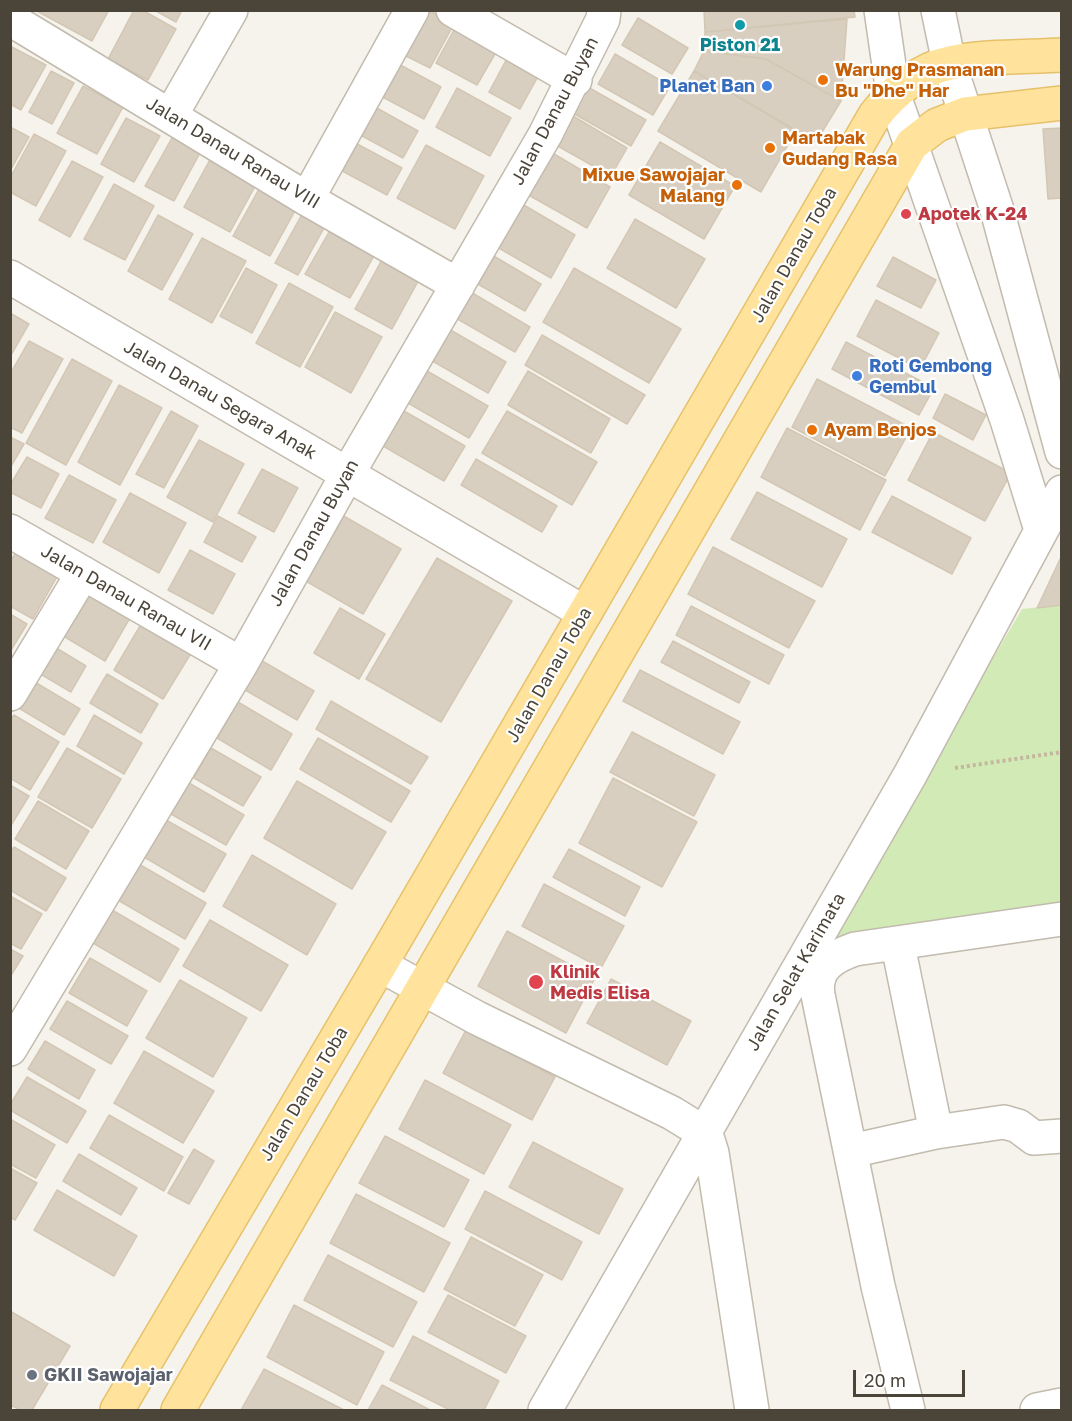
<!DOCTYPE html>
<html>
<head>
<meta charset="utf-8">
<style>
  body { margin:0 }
  #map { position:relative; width:1072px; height:1421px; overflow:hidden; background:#f6f3ec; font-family:"Golos Text",sans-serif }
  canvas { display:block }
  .frame { position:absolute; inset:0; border:12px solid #4b4439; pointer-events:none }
  .scale { position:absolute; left:853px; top:1370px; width:112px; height:27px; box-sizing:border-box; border:3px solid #4b4439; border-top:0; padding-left:8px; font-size:18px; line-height:21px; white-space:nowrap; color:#4b4439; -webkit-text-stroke:4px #fff; paint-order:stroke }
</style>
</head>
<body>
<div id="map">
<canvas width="1072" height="1421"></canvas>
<div class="frame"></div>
<div class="scale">20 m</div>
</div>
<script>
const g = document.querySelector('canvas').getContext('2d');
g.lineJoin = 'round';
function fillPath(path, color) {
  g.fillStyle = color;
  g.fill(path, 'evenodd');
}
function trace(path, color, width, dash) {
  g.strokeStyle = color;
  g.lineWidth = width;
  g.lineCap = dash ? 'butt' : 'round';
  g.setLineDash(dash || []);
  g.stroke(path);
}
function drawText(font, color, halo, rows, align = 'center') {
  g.font = font + ' "Golos Text",sans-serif';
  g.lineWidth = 4.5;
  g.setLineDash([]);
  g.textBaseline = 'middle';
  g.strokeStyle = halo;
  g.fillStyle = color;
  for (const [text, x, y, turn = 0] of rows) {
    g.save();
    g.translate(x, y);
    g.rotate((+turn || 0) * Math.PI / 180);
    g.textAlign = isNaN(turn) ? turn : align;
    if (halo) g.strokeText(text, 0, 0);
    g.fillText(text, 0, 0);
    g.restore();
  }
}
fillPath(new Path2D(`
  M1061,605V917L820,952L1022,609Z`), '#d2eab5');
const building = new Path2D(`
  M35,10H109L92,41Z
  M134,10H142L176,29L148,80L108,59Z
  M154,10H182L176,22Z
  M428,10L454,24L430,68L396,51Z
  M704,10H854L855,17L705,32Z
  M461,17L503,40L477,85L436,63Z
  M638,18L688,48L672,74L622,45Z
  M847,19L841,101L766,59L704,51L705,32Z
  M10,46L46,65L21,110L10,104Z
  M704,51L766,59L841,101L816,142L694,71Z
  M510,53L541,71L520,109L489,92Z
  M615,54L670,86L653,115L598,84Z
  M393,61L441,87L424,119L375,93Z
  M51,71L74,83L52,124L29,112Z
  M694,71L796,131L761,192L658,131Z
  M83,86L123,107L97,154L57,133Z
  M586,86L646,120L631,146L571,112Z
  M457,88L511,118L490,156L436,127Z
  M366,102L418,131L403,158L351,130Z
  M573,116L627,148L611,176L556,145Z
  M126,118L160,136L134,182L101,164Z
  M10,127L29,137L10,171Z
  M1062,128V198L1048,199L1043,129Z
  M34,134L66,151L36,206L10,192V178Z
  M173,136L201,151L174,201L145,186Z
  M346,138L402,168L387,195L331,165Z
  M660,142L735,186L704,239L629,195Z
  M426,145L484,176L455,229L397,198Z
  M549,151L610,187L587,228L525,193Z
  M212,156L258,181L230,232L184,207Z
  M72,161L103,177L70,237L39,220Z
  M114,184L154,206L125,260L84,239Z
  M259,189L296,209L270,256L233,236Z
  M522,204L575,235L551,278L497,247Z
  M306,207L329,219L298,275L275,263Z
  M158,215L193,234L162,290L128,271Z
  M635,219L705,259L676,308L607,268Z
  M329,232L374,256L350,298L305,274Z
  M202,238L246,261L212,323L169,299Z
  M492,255L541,284L525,311L476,283Z
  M384,256L421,276L392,329L355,309Z
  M893,257L936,280L921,308L877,286Z
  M246,268L277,285L252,333L220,316Z
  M574,268L681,329L649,383L543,322Z
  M289,283L333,307L300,367L256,343Z
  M469,291L530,327L515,352L454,317Z
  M876,300L939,333L920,369L857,336Z
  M335,312L382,337L351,393L305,367Z
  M10,313L29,324L10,357Z
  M447,328L506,362L488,393L429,359Z
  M542,335L645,395L627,424L525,365Z
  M29,341L63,359L22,433L10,427V374Z
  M846,342L934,388L919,415L832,369Z
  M72,359L112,381L66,465L26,443Z
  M420,367L488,406L469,438L401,399Z
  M528,371L610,419L591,453L508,405Z
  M817,379L911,428L885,476L792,427Z
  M119,385L162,408L120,485L78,462Z
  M945,394L986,415L973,440L933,418Z
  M397,407L465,446L444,481L376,442Z
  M171,411L198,426L164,488L136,474Z
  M507,411L597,462L572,505L482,453Z
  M787,428L886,480L860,530L761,477Z
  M933,432L1011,473L985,521L908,480Z
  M10,437L24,444L10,468Z
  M199,440L244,464L213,522L167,497Z
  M27,457L59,474L41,508L10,492V485Z
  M476,459L557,506L542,532L461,485Z
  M262,469L298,488L274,532L238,513Z
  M69,475L116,500L93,543L45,518Z
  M757,492L847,539L822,587L731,539Z
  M130,493L186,523L159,573L103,542Z
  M892,496L971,538L952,574L872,532Z
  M342,515L401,549L363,614L304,580Z
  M218,516L256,537L242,562L204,542Z
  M21,544L62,568L33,619L10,606V562Z
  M713,547L815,601L789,648L688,594Z
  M190,550L235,574L213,614L168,590Z
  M1062,555V605L1037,608Z
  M437,558L512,601L441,722L366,679Z
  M85,582L134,611L105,661L55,631Z
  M691,606L784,655L769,684L676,635Z
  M340,608L385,634L359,679L314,653Z
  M10,614L27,624L11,650H10Z
  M143,621L193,650L163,699L114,670Z
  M673,641L750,682L739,703L661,662Z
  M53,646L86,666L71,692L37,672Z
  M257,658L314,691L297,720L240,687Z
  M640,670L740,722L723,754L623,701Z
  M107,674L158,704L141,733L90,703Z
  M33,681L80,709L64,735L17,707Z
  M331,701L428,757L411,784L316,729Z
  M238,702L292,734L271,770L217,738Z
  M14,715L59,742L30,790L10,778V720Z
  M94,715L142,743L124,774L77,746Z
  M632,732L715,775L694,816L610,772Z
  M318,738L410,791L391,822L300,769Z
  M67,748L121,779L92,828L38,797Z
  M211,748L261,777L243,806L194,778Z
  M613,778L697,822L662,887L579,843Z
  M297,781L386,832L352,889L264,838Z
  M189,783L244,815L226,845L171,814Z
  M10,785L29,796L10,827Z
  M38,801L89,831L66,869L15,839Z
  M166,820L226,854L204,892L144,857Z
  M14,847L66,878L46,911L10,890V853Z
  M569,849L640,887L625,916L553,877Z
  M252,855L336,904L307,955L223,906Z
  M137,863L206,903L185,939L116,899Z
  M544,884L624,926L601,968L522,926Z
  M10,896L42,914L21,949L10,943Z
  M112,910L179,949L160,982L93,943Z
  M210,920L288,965L261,1011L183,966Z
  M507,931L595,978L566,1033L478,986Z
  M10,949L23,956L10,977Z
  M90,958L147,991L127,1026L69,993Z
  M611,979L691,1021L667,1065L587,1023Z
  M180,980L247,1018L213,1077L146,1038Z
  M67,1001L128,1036L111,1064L50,1029Z
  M466,1030L555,1077L532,1120L443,1073Z
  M45,1041L95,1070L79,1099L28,1069Z
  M144,1051L214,1091L183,1143L114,1103Z
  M27,1077L86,1111L67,1143L10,1110V1105Z
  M425,1080L511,1125L484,1174L399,1129Z
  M109,1115L183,1157L164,1191L90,1148Z
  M10,1119L55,1145L36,1178L10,1164Z
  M385,1136L469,1180L444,1227L359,1183Z
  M533,1142L623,1189L599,1234L509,1187Z
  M194,1149L214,1161L189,1204L168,1193Z
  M79,1154L137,1188L121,1215L63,1181Z
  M10,1168L37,1183L15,1220L10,1217Z
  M57,1190L137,1236L114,1276L34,1230Z
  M485,1191L582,1242L562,1280L465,1229Z
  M356,1194L450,1243L424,1292L330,1243Z
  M471,1237L543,1275L515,1326L444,1289Z
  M328,1255L417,1302L393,1347L304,1300Z
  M448,1295L526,1336L506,1373L428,1332Z
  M294,1305L384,1352L357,1405L267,1357Z
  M10,1311L70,1346L32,1410H21L10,1405Z
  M413,1336L499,1381L484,1410H450L390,1380Z
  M264,1369L344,1410H241Z
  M382,1385L430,1410H368Z`);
fillPath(building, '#d8cfc1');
trace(building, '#d3c7b4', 1.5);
const minor = new Path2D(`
  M453,10L575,80
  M881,10L893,93L1007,420L1041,530
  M938,10L949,63L997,210L1062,452
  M10,19L307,199L458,285
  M171,115L231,10
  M307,199L412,10
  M10,277L585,613
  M10,531L241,664
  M10,694L83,573
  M901,960L936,1132
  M380,965L477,1018L672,1113L706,1134L712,1153L752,1410
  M10,1049L241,664L347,475L545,135L603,19L604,10
  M851,1151L936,1132L1004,1122L1018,1126L1034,1138L1062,1136
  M545,1410L910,775L1062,492
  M908,1410L878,1286L818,995C814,968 832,957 855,949L1062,919
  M1037,1410L1062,1405`);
const major = new Path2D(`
  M117,1410L380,965L875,115C893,92 920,69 950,63C982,56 1027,57 1062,55
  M178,1410L912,144L937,125L965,114L1062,103`);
trace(minor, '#c2bbae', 36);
trace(major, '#e6c16a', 36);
trace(new Path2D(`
  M955,768L1062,752`), '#c4b79f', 4, [3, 3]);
trace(minor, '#fff', 33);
trace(major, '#ffe39c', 33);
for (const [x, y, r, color] of [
  [740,25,6,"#0f9aa8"],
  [823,80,6,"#e8710a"],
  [767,86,6,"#3f7fe0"],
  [770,148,6,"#e8710a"],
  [737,185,6,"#e8710a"],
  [906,214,6,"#e0444e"],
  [857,376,6,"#3f7fe0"],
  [812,430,6,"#e8710a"],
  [536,982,8,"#e0444e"],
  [32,1375,6,"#6b7280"]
]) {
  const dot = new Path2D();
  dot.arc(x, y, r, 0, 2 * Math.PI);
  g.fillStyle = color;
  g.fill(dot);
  trace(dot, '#fff', 2);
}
drawText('bold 18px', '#0d838f', '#fff', [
  ["Piston 21",740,45]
]);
drawText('bold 18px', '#c56008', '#fff', [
  ["Warung Prasmanan",835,70],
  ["Bu \"Dhe\" Har",835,91],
  ["Martabak",782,138],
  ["Gudang Rasa",782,159],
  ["Mixue Sawojajar",725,175,"right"],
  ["Malang",725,196,"right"],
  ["Ayam Benjos",824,430]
], 'left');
drawText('bold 18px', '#366cbe', '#fff', [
  ["Planet Ban",755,86],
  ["Roti Gembong",869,366,"left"],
  ["Gembul",869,387,"left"]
], 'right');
drawText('18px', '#4b4439', '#fff', [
  ["Jalan Danau Buyan",555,111,-62],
  ["Jalan Danau Ranau VIII",233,153,31],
  ["Jalan Danau Toba",794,255,-60],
  ["Jalan Danau Segara Anak",220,400,30],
  ["Jalan Danau Buyan",314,533,-61],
  ["Jalan Danau Ranau VII",126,598,30],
  ["Jalan Danau Toba",549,675,-60],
  ["Jalan Selat Karimata",796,972,-60],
  ["Jalan Danau Toba",304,1094,-59]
]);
drawText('bold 18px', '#be3a42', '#fff', [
  ["Apotek K-24",918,214],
  ["Klinik",550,972],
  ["Medis Elisa",550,993]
], 'left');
drawText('bold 18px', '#5b616d', '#fff', [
  ["GKII Sawojajar",44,1375]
], 'left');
</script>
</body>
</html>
